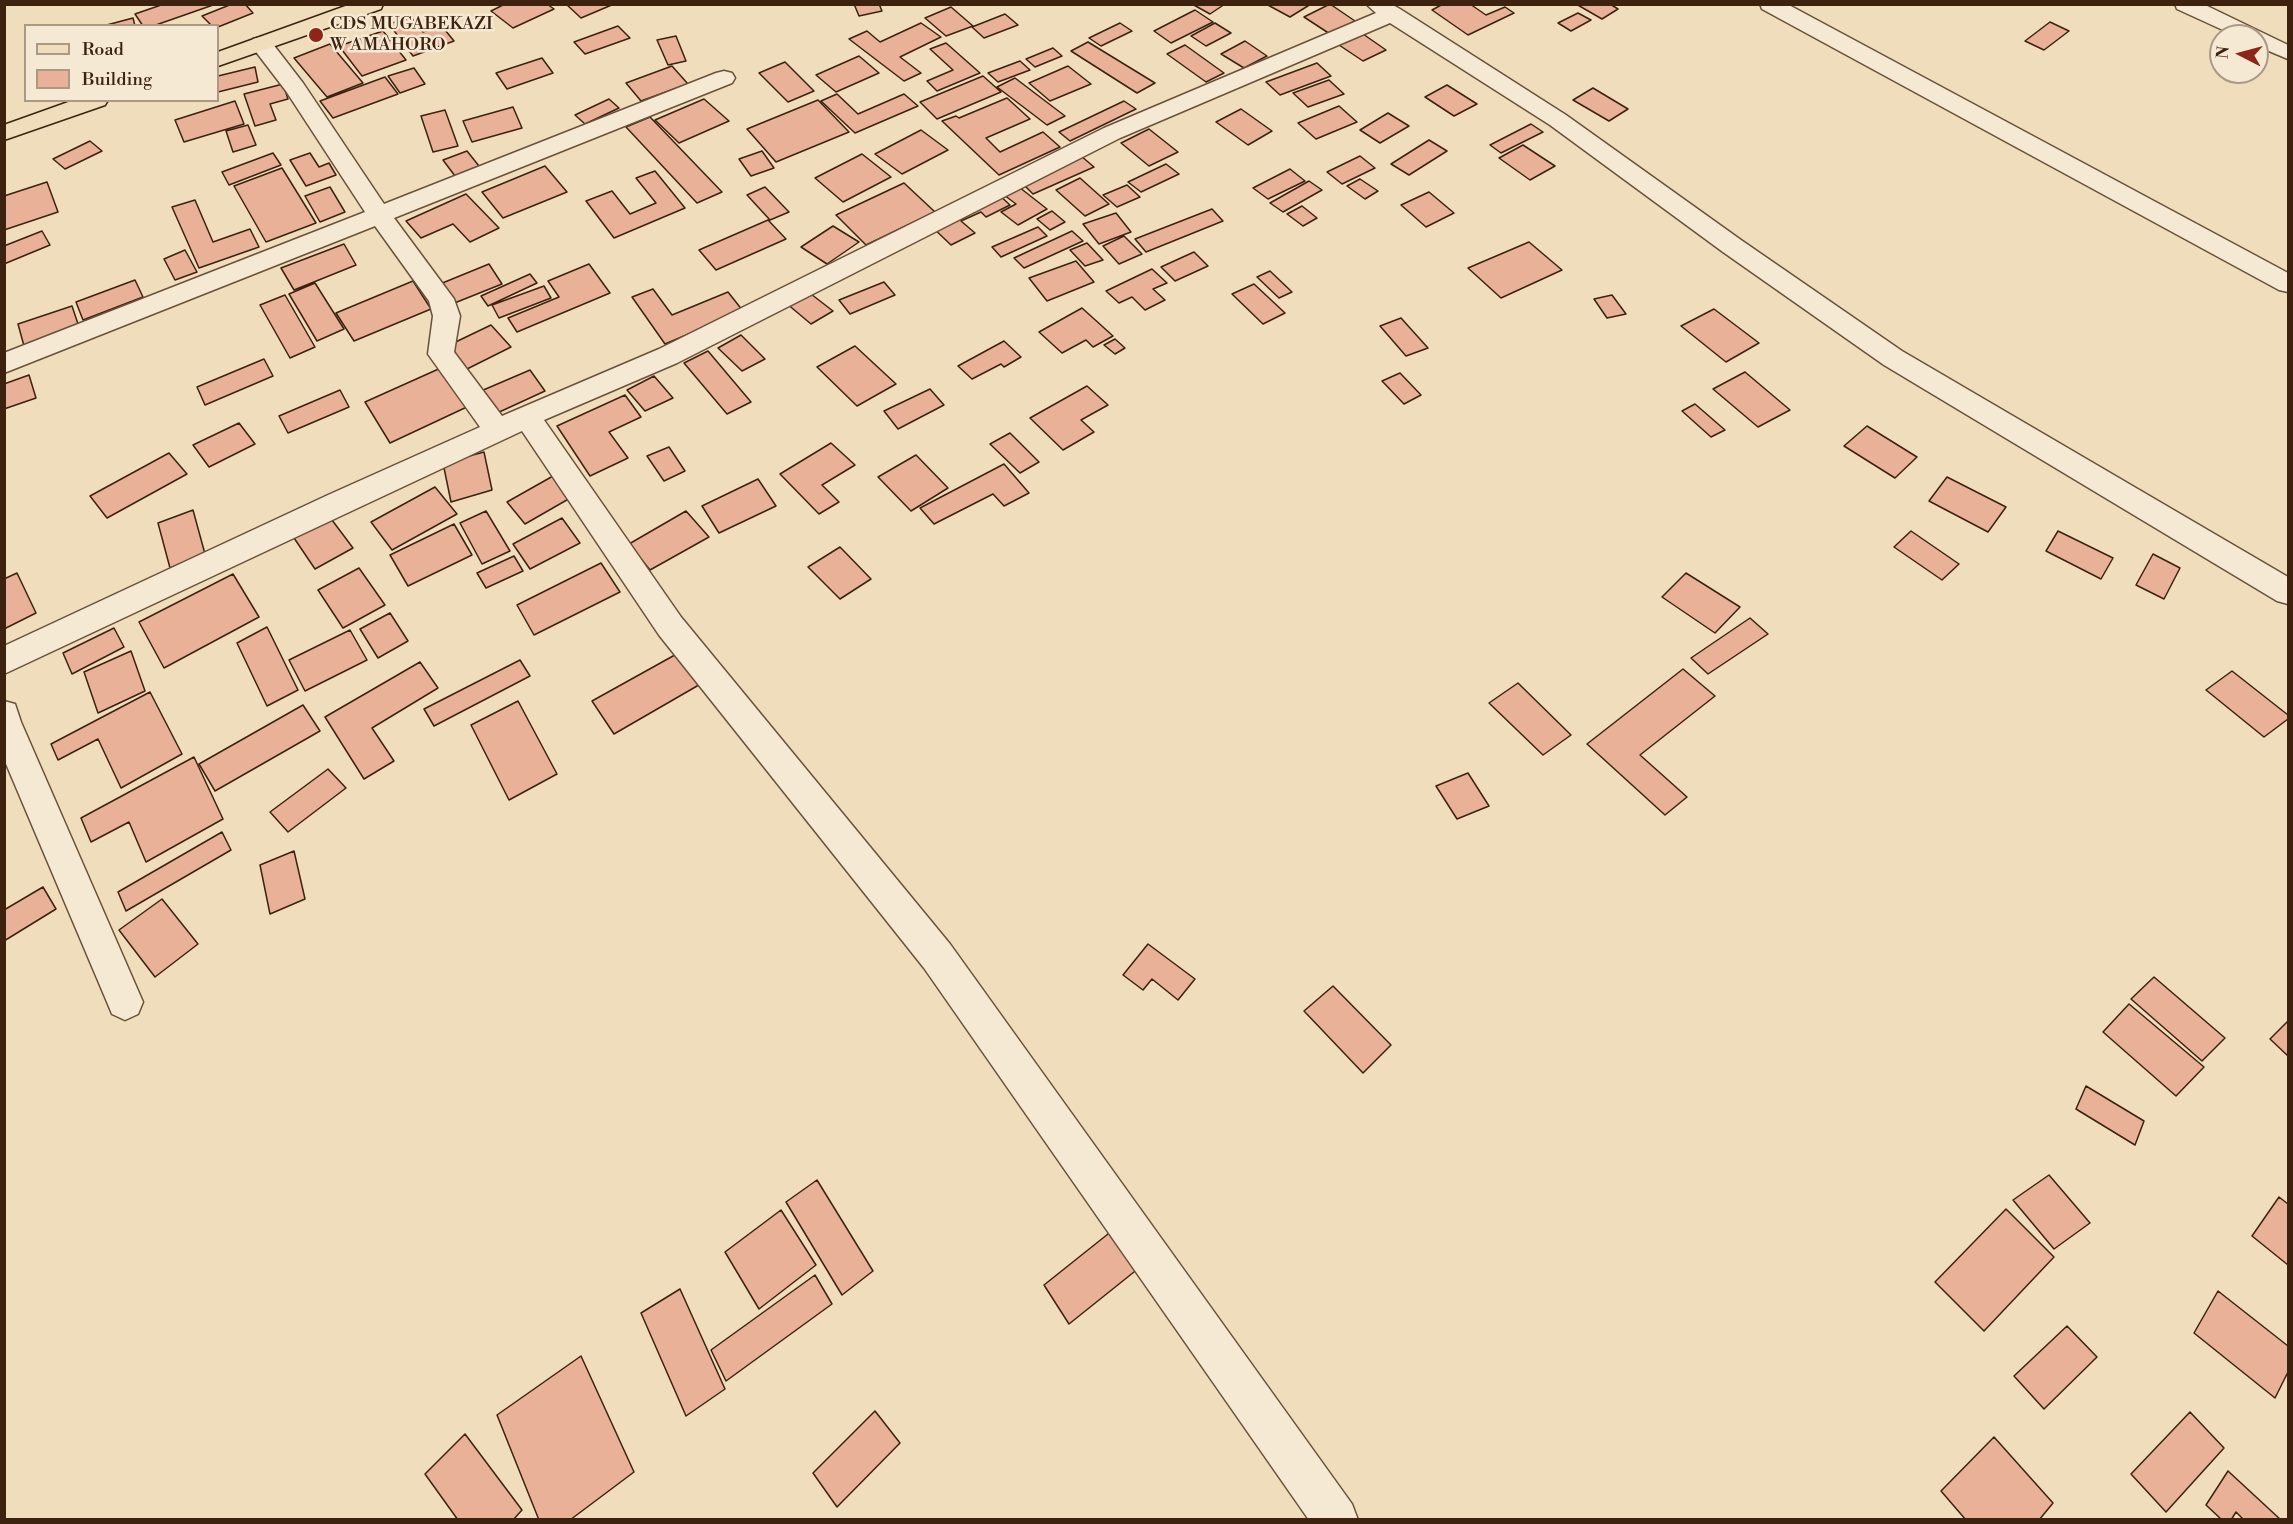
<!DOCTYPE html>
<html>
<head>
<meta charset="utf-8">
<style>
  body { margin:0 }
  #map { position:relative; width:2293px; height:1524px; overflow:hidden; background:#f0ddbb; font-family:"Libre Bodoni",serif }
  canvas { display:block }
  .frame { position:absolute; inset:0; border:6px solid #3c220f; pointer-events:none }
  .legend { position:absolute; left:24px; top:24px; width:195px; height:78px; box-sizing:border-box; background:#f5e9d3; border:2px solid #ab9985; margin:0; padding:8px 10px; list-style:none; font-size:18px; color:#3c220f }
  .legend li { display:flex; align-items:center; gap:12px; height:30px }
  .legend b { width:30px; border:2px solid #ab9985 }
  .north { position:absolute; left:2209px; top:24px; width:60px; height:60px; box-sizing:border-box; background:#f5e9d3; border:2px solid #ab9985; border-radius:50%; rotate:276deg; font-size:16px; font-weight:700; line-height:24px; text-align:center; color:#3c220f }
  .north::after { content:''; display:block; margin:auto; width:21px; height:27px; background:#8f2418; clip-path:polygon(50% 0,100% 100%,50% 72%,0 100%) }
</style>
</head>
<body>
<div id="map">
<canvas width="2293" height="1524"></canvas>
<div class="frame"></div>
<ul class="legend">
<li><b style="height:8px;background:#f0ddbb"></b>Road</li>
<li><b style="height:16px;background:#e8b198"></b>Building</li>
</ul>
<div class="north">N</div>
</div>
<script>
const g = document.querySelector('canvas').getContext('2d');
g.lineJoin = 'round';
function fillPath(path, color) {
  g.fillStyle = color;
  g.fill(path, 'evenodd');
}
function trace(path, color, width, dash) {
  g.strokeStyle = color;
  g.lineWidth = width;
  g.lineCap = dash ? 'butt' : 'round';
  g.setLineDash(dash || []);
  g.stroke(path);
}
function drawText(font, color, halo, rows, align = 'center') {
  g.font = font + ' "Libre Bodoni",serif';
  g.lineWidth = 5;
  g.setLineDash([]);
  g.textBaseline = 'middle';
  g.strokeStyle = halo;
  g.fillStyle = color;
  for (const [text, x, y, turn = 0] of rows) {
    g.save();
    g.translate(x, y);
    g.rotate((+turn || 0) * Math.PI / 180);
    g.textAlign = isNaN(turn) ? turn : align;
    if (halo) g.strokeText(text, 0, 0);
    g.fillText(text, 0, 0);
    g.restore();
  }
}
const building = new Path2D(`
  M164,4H216L153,26H143L135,14Z
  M232,4H245L253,13L218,27L212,26L202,16Z
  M505,4H547L554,9L513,28L491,11Z
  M566,4H614L581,18Z
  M854,4H879L882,11L859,16Z
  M1192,4H1225L1210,14Z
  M1266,4H1311L1290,17Z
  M1330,4L1355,21L1330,34L1304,17Z
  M1443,4H1470L1486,15L1505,7L1514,13L1468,35L1432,10Z
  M1576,4H1610L1618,9L1602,19Z
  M951,7L973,26L946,36L925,18Z
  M1195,10L1213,22L1171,43L1154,31Z
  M1578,13L1591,20L1571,31L1558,23Z
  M1005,14L1018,25L984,38L972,27Z
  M411,17L423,32L441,25L454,41L413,56L389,24Z
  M133,18L135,26H103Z
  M2050,22L2069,31L2044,50L2025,41Z
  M921,23L941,37L900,57L921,73L904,81L849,39L867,31L880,42Z
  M1120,23L1132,31L1101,46L1089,38Z
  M1215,23L1231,33L1206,46L1191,36Z
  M618,26L630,38L585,54L574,42Z
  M383,31L406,60L362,76L339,46Z
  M1363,34L1386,50L1363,61L1339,45Z
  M676,36L686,61L668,65L657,40Z
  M1245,41L1267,56L1244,68L1221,54Z
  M1088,42L1155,83L1137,93L1071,51Z
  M946,43L980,73L937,91L927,81L953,70L930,49Z
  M330,44L363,83L327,97L294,58Z
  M1185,45L1224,73L1206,82L1167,54Z
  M1053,48L1062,56L1035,67L1026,59Z
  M859,56L879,73L836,92L816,75Z
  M542,58L553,73L507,89L496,73Z
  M1020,61L1030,70L998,82L988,73Z
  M785,62L814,91L788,102L759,73Z
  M1317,63L1331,76L1280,95L1266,82Z
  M672,66L688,84L641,101L626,83Z
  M1068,66L1091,84L1050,101L1029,83Z
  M255,67L258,82L218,92V76Z
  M414,68L425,84L400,93L388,76Z
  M983,76L1001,92L937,119L920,102Z
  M385,77L398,94L333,118L320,101Z
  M1015,78L1065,116L1047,125L997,87Z
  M1329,80L1344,94L1308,107L1293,93Z
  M283,84L288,99L270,104L276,120L255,126L244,94Z
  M1447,85L1477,104L1454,116L1425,97Z
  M1593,88L1628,109L1609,121L1573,100Z
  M837,94L858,114L904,94L918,106L855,133L821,101Z
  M1007,98L1030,119L986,138L1000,152L1043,132L1060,147L999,175L942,121L956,116L959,118Z
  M609,99L619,108L585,124L575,115Z
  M704,99L729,121L679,143L655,120Z
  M818,100L849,132L776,162L747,129Z
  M235,101L244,124L184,142L175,120Z
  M1124,101L1136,109L1070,141L1059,132Z
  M1339,106L1357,122L1316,139L1298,123Z
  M513,107L522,128L472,142L463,121Z
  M1241,109L1272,131L1248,145L1216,122Z
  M445,110L458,146L433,152L421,116Z
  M1388,113L1409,126L1380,143L1360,130Z
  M650,117L722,192L697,203L626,127Z
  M1531,124L1543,132L1501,153L1490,145Z
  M248,125L256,145L233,152L226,131Z
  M1149,129L1178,152L1149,166L1121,143Z
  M921,130L948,150L902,174L875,154Z
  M1429,140L1447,151L1409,175L1391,164Z
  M90,141L102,151L65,169L53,159Z
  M1523,145L1555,166L1530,180L1499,158Z
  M467,151L479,166L455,176L443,160Z
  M762,151L774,168L751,176L739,159Z
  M273,153L281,165L229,185L222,172Z
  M310,153L319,167L329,163L336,175L306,186L290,160Z
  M862,154L891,177L843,202L815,178Z
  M1081,156L1094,167L1033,194L1021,182Z
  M1360,156L1375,168L1342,184L1327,172Z
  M1166,164L1179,174L1141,192L1128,182Z
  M545,166L567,192L503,218L482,192Z
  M282,168L316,223L266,242L234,186Z
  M1290,169L1305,181L1268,199L1253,188Z
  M655,171L685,208L614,238L586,201L612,191L630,214L656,203L636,178Z
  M1080,178L1109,204L1085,216L1056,190Z
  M1360,179L1378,191L1365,199L1347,186Z
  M1309,181L1322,190L1283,212L1270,203Z
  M47,182L58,212L4,230V196Z
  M904,183L935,212L866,245L836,215Z
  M1127,185L1140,197L1117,207L1103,195Z
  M330,187L345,212L320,222L305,196Z
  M765,187L789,212L770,220L747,195Z
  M1019,187L1047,209L1018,225L1001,212L1016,204L1004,195Z
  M1429,192L1454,213L1426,227L1401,205Z
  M997,193L1010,205L986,217L981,212L961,221L975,233L951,245L930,225Z
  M466,194L499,228L470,242L453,224L421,238L406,221Z
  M195,200L213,242L250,229L259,247L199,268L172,207Z
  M1302,206L1317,218L1303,226L1287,214Z
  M1212,209L1223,221L1146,252L1135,239Z
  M1052,211L1065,222L1050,230L1037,219Z
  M1116,213L1131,232L1099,244L1083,224Z
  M768,220L786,239L716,270L699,250Z
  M833,226L859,242L827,264L801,247Z
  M1038,227L1047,236L1001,257L992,247Z
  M42,231L50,245L4,264V246Z
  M1072,231L1083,241L1024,268L1014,258Z
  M1124,236L1142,254L1119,264L1103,246Z
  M1529,242L1562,270L1501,298L1468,268Z
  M1087,243L1103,260L1085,266L1070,250Z
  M344,244L356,265L294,290L281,268Z
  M185,250L197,272L175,280L164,259Z
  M1194,252L1208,266L1175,281L1161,267Z
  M1076,261L1094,282L1047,301L1029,278Z
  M489,264L502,284L452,304L440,284Z
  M589,264L610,293L517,332L508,318L559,297L548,281Z
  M1152,269L1167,283L1153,289L1165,300L1145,310L1132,297L1119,303L1106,291Z
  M1270,271L1292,292L1279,298L1257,277Z
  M530,274L537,283L488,306L481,296Z
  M135,280L143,297L83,320L76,302Z
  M413,281L431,309L354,341L336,313Z
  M884,282L895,295L850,314L839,300Z
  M315,283L344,329L317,341L289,294Z
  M1254,284L1285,313L1263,324L1232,294Z
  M544,286L551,298L499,318L492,305Z
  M653,289L672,315L728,292L743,311L665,344L632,297Z
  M807,291L833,311L811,324L786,303Z
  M285,295L315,347L290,358L260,305Z
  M1612,295L1626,314L1607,318L1594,299Z
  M72,306L79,327L24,346L18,324Z
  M1082,308L1113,336L1093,347L1086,340L1062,353L1039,332Z
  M1714,309L1759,343L1726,362L1681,326Z
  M1401,318L1428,348L1406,356L1380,326Z
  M491,325L511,347L461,372L441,349Z
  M741,335L765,359L742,371L718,348Z
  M1115,339L1125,348L1115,354L1104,345Z
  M1004,341L1021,357L1004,367L1001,364L972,379L958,366Z
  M855,346L896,384L857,406L817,367Z
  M708,351L751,402L727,414L684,363Z
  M264,359L273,376L205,405L197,387Z
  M443,367L469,406L390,443L365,402Z
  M530,370L545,391L495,414L481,391Z
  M1745,372L1790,410L1758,427L1713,389Z
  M1400,373L1421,395L1404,404L1382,381Z
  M29,375L36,398L4,409V384Z
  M654,376L673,398L645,411L627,390Z
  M1087,386L1108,405L1081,420L1094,432L1063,450L1030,418Z
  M930,389L944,405L898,429L884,411Z
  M340,390L349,407L288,433L279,416Z
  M625,395L641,417L609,432L628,458L590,476L557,426Z
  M1695,404L1725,430L1711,437L1682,411Z
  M239,423L255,444L209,467L193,445Z
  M1867,426L1917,457L1895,478L1844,446Z
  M1010,433L1039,462L1020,473L990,444Z
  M831,443L855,465L822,485L839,502L819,514L780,474Z
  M669,447L685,471L664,481L647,456Z
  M484,452L492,490L451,502L443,463Z
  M169,453L187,474L107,518L90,496Z
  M916,455L948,488L911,511L878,477Z
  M1004,464L1029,493L1004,506L993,494L934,524L920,508Z
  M553,476L572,497L525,524L507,502Z
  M1947,477L2006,507L1988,532L1929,501Z
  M758,479L776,506L719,533L702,506Z
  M435,487L457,514L392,550L371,522Z
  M193,510L205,554L170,568L158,523Z
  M486,511L510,551L482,564L460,523Z
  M686,511L709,537L650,570L629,544Z
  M329,516L353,548L315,569L292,535Z
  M562,518L580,543L530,569L513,544Z
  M454,524L472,555L408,586L390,555Z
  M1911,531L1959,564L1942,580L1894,547Z
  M2058,531L2113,558L2101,579L2046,551Z
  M840,547L871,579L840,599L808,567Z
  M2153,554L2180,568L2164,599L2136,585Z
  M514,556L523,571L486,588L477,573Z
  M601,563L620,592L534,635L517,605Z
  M359,568L385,605L343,628L318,590Z
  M17,573L36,613L4,629V579Z
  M1686,573L1740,607L1715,633L1662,597Z
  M233,574L259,617L164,668L139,622Z
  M390,613L408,641L378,658L360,629Z
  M1750,618L1768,634L1708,674L1691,658Z
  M267,627L298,690L267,706L237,643Z
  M114,628L124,647L72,674L63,653Z
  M350,630L367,660L305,691L289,660Z
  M131,651L145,691L98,713L84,672Z
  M682,651L704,682L614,734L592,701Z
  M520,660L530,676L434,726L424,709Z
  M420,662L438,688L372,728L394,761L364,779L325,717Z
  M1683,669L1715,696L1640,755L1687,797L1665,815L1587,744Z
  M2232,671L2288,715V719L2264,737L2206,690Z
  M1518,683L1571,735L1543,755L1489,703Z
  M150,692L182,754L121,788L98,739L58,760L51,744Z
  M518,701L557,774L509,800L471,725Z
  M303,705L320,731L215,791L199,764Z
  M194,757L223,819L146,862L129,822L91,842L81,818Z
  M328,769L346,788L288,832L270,812Z
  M1468,773L1489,806L1457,819L1436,786Z
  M222,832L231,850L126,911L118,892Z
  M294,851L305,899L270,914L260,865Z
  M43,887L56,909L4,941V910Z
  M162,899L198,944L155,977L119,930Z
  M1148,944L1195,979L1178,1000L1152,979L1143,990L1123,975Z
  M2154,977L2225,1038L2202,1061L2131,999Z
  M1333,986L1391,1045L1363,1073L1304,1011Z
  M2129,1004L2204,1067L2176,1096L2103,1032Z
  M2288,1021V1056L2270,1039Z
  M2086,1086L2144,1121L2135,1145L2076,1109Z
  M2049,1175L2090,1223L2054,1249L2013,1200Z
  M817,1180L873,1271L842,1295L786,1202Z
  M2279,1197L2288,1204V1265L2252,1236Z
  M2006,1209L2054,1257L1984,1331L1935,1282Z
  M781,1210L816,1265L759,1309L725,1252Z
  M1113,1230L1139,1268L1069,1324L1044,1285Z
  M815,1275L832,1304L726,1381L711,1350Z
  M680,1289L725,1389L686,1416L641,1313Z
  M2218,1291L2288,1346V1372L2275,1398L2194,1333Z
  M2067,1326L2097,1357L2044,1409L2014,1376Z
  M581,1356L634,1472L570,1520H539L497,1415Z
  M875,1411L900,1443L837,1507L813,1473Z
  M2190,1412L2224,1448L2166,1512L2131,1474Z
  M465,1434L522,1510L513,1520H458L425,1474Z
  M1994,1437L2053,1503L2039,1520H1966L1941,1491Z
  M2228,1471L2281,1520H2244L2236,1512L2231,1520H2222L2206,1505Z`);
fillPath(building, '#e8b198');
trace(building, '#3c220f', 1.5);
const minor = new Path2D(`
  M1366,4H1391L1400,9L1566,115L1741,240L1902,351L2288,577V604L2277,601L1884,365L1723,252L1550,125L1390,23L1120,138L677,363L544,420L681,617L950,944L1352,1504L1358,1520H1309L924,968L659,635L522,431L4,674V646L328,495L480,427L428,354L433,316L429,301L375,226L4,373V353L365,212L286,91L250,44L253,39L261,37L269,39L303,83L384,204L716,73L724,71L732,73L735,78L732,83L394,218L454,299L460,316L454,352L502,416L659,349L1104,128L1376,13Z
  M1760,4H1787L2288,273V292L2279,290L1762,9Z
  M2175,4H2203L2288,45V59L2257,46V36H2236L2177,9Z
  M4,701L15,704L21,722L143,1002L138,1014L125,1020L112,1014L107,1002L4,759Z`);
const primary = new Path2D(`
  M351,4H383L381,9L218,66V52Z
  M74,100H108L105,105L4,140V125Z`);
trace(minor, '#69513a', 3);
trace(primary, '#3c220f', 3);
fillPath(minor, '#f5e9d3');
fillPath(primary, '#f0ddbb');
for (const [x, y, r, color] of [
  [316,35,8,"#8f2418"]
]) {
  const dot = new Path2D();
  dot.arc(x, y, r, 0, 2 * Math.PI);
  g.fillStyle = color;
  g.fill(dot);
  trace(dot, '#f5e9d3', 2);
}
drawText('18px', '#3c220f', '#f5e9d3', [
  ["CDS MUGABEKAZI",330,25],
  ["W AMAHORO",330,46]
], 'left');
</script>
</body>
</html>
